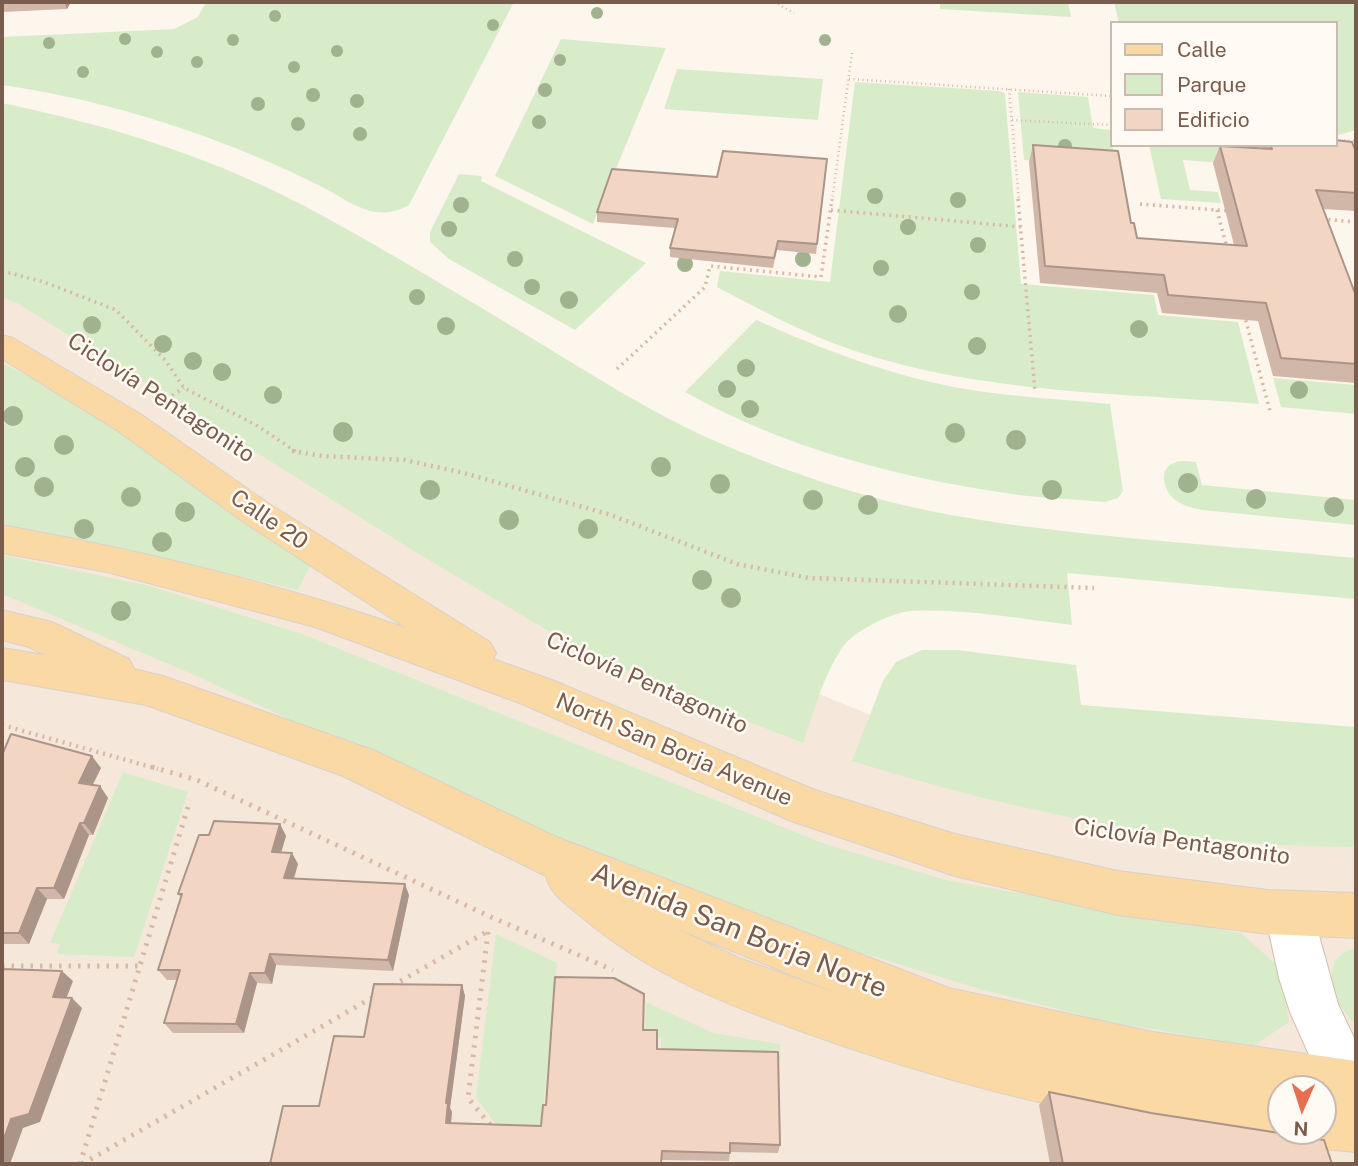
<!DOCTYPE html>
<html>
<head>
<meta charset="utf-8">
<style>
  body { margin:0 }
  #map { position:relative; width:1358px; height:1166px; overflow:hidden; background:#fdf6ec; font-family:"Public Sans",sans-serif }
  canvas { display:block }
  .frame { position:absolute; inset:0; border:4px solid #7a5c4d; pointer-events:none }
  .legend { position:absolute; left:1110px; top:21px; width:228px; height:126px; box-sizing:border-box; background:#fffaf3; border:2px solid #cabbb1; margin:0; padding:9px 12px; list-style:none; font-size:21px; color:#7a5c4d }
  .legend li { display:flex; align-items:center; gap:14px; height:35px }
  .legend b { width:35px; border:2px solid #cabbb1 }
  .north { position:absolute; left:1267px; top:1075px; width:70px; height:70px; box-sizing:border-box; background:#fffaf3; border:2px solid #cabbb1; border-radius:50%; rotate:183deg; font-size:19px; font-weight:700; line-height:28px; text-align:center; color:#7a5c4d }
  .north::after { content:''; display:block; margin:auto; width:24px; height:32px; background:#e76f51; clip-path:polygon(50% 0,100% 100%,50% 72%,0 100%) }
</style>
</head>
<body>
<div id="map">
<canvas width="1358" height="1166"></canvas>
<div class="frame"></div>
<ul class="legend">
<li><b style="height:9px;background:#fbd9a5"></b>Calle</li>
<li><b style="height:19px;background:#d8ecc9"></b>Parque</li>
<li><b style="height:19px;background:#f3d5c3"></b>Edificio</li>
</ul>
<div class="north">N</div>
</div>
<script>
const g = document.querySelector('canvas').getContext('2d');
g.lineJoin = 'round';
function fillPath(path, color) {
  g.fillStyle = color;
  g.fill(path, 'evenodd');
}
function trace(path, color, width, dash) {
  g.strokeStyle = color;
  g.lineWidth = width;
  g.lineCap = dash ? 'butt' : 'round';
  g.setLineDash(dash || []);
  g.stroke(path);
}
function drawText(font, color, halo, rows, align = 'center') {
  g.font = font + ' "Public Sans",sans-serif';
  g.lineWidth = 5;
  g.setLineDash([]);
  g.textBaseline = 'middle';
  g.strokeStyle = halo;
  g.fillStyle = color;
  for (const [text, x, y, turn = 0] of rows) {
    g.save();
    g.translate(x, y);
    g.rotate((+turn || 0) * Math.PI / 180);
    g.textAlign = isNaN(turn) ? turn : align;
    if (halo) g.strokeText(text, 0, 0);
    g.fillText(text, 0, 0);
    g.restore();
  }
}
fillPath(new Path2D(`
  M2,286L656,627L961,752L1356,776V1164H2ZM1281,1089H1323V1131H1281Z`), '#f5e8da');
fillPath(new Path2D(`
  M206,2H514L409,205C377,223 355,205 326,189C226,138 113,101 2,85V37L174,29L198,17Z
  M940,2H1068L1071,17L940,9Z
  M1114,2H1356V130L1335,136V23H1119Z
  M561,39L666,48L593,224L495,176Z
  M677,69L823,79L818,120L664,109Z
  M855,82L1000,91L1005,94L1021,284L1154,295L1158,315L1238,322L1259,404C1124,393 982,394 852,350C805,334 761,310 717,287L720,271L830,282Z
  M1018,92L1088,97L1093,128L1110,130L1116,167L1024,160Z
  M2,103C114,126 222,160 323,216C398,257 470,301 543,345C597,378 651,412 708,438C786,472 867,500 951,515C1082,538 1223,545 1356,558V599L1067,573L1072,625C1020,619 964,608 911,611C892,612 852,632 842,648C823,676 814,711 803,743L676,693L586,653L422,556L17,303L2,297Z
  M1335,143L1356,145V158L1263,166L1183,160L1190,190L1218,192L1221,203L1161,199L1149,145Z
  M459,174L482,176L481,181L646,263L575,330L449,259L430,242V232Z
  M756,320C824,350 891,376 965,389C1013,397 1062,399 1110,404L1123,491L1118,498L1105,502C1070,499 1034,498 999,492C891,476 781,446 685,392Z
  M2,363L73,399L310,566L298,590L118,547L2,526Z
  M1273,378L1356,385V414L1281,407Z
  M1196,462L1202,485L1356,500V525L1202,510C1191,508 1180,505 1172,497C1163,488 1159,468 1174,463C1180,460 1190,462 1196,462Z
  M2,555L150,586L302,634L825,844L946,880L1241,933L1281,969L1289,1022L1253,1046L1108,1022L980,989L813,938L488,812L190,673L2,594Z
  M922,650H957L1076,665L1081,705L1356,727V847C1184,847 1016,812 852,761L883,681L896,662Z
  M123,772L188,792L134,957L57,954L60,944L50,943Z
  M496,934L557,963L538,1164L506,1139L476,1097Z
  M1356,948V1025C1334,1006 1315,957 1356,948Z
  M646,1002L713,1033L780,1044L781,1060L661,1055V1038H645Z`), '#d8ecc9');
const minor = new Path2D(`
  M1289,892L1306,898L1313,914L1338,1004L1356,1042V1126L1337,1118L1290,1012L1279,978L1265,914L1272,898Z`);
const major = new Path2D(`
  M2,335L13,338L142,415L268,503L490,642L496,653L493,659L552,680L815,790L955,834L1118,871L1268,890L1356,893V938L1268,934L1118,915L955,876L791,821L522,704L315,627L107,572L2,553V525C139,550 275,582 406,628L242,521L118,431L2,359Z
  M2,610L52,622L129,659L134,669L163,676L373,750L554,836L949,988L1153,1032L1356,1061V1152L1323,1149L1304,1141L1301,1134C1281,1153 1215,1135 1188,1131C1057,1111 928,1077 803,1032C725,1004 647,973 583,918C569,906 550,895 546,876L343,776L146,705L2,680V648L45,655L29,647L2,640ZM675,928L839,994L739,958ZM1281,1089H1323V1131H1281Z`);
trace(minor, '#d1beb0', 2);
trace(major, '#dad1cd', 2);
trace(new Path2D(`
  M774,2L794,13
  M849,79L1111,96
  M1009,89L1019,201
  M1012,120L1111,125
  M1335,140L1356,141
  M832,201L852,53`), '#d9b8a5', 2.5, [1, 3.5]);
trace(new Path2D(`
  M1018,199L1035,392
  M1140,204L1230,211
  M831,210L1022,227
  M1217,210L1227,248
  M1322,219L1356,222
  M2,271L44,282L116,310L166,361L184,388L256,425L298,453
  M1244,314L1270,411
  M617,369L705,287L710,266L821,277L832,199
  M161,402L184,388`), '#d9b8a5', 3.5, [2, 4.5]);
trace(new Path2D(`
  M292,451L322,456L405,460L464,473L611,515L737,564L809,578L1094,588
  M2,725L158,769`), '#d9b8a5', 4.5, [2, 5]);
trace(new Path2D(`
  M152,767L197,780L491,917L613,970
  M488,932L468,1098L492,1127
  M2,966H140
  M392,986L488,931
  M80,1164L190,800
  M82,1164L375,996`), '#d9b8a5', 5, [2.5, 7]);
fillPath(minor, '#fff');
fillPath(major, '#fbd9a5');
g.fillStyle = '#a0b28e';
for (const [x, y, r] of [
  [597,13,6],
  [275,16,6],
  [493,25,6],
  [125,39,6],
  [233,40,6],
  [825,40,6],
  [49,43,6],
  [337,51,6],
  [157,52,6],
  [560,60,6],
  [197,62,6],
  [294,67,6],
  [83,72,6],
  [545,90,7],
  [313,95,7],
  [357,101,7],
  [258,104,7],
  [539,122,7],
  [298,124,7],
  [360,134,7],
  [1065,146,7],
  [875,196,8],
  [958,200,8],
  [461,205,8],
  [908,227,8],
  [449,229,8],
  [978,245,8],
  [515,259,8],
  [803,259,8],
  [685,264,8],
  [881,268,8],
  [532,287,8],
  [972,292,8],
  [417,297,8],
  [569,300,9],
  [898,314,9],
  [92,325,9],
  [446,326,9],
  [1139,329,9],
  [163,344,9],
  [977,346,9],
  [193,361,9],
  [746,368,9],
  [222,372,9],
  [727,389,9],
  [1299,390,9],
  [273,395,9],
  [750,409,9],
  [13,416,10],
  [343,432,10],
  [955,433,10],
  [1016,440,10],
  [64,445,10],
  [25,467,10],
  [661,467,10],
  [1188,483,10],
  [720,484,10],
  [44,487,10],
  [430,490,10],
  [1052,490,10],
  [131,497,10],
  [1256,499,10],
  [813,500,10],
  [868,505,10],
  [1334,507,10],
  [185,512,10],
  [509,520,10],
  [84,529,10],
  [588,529,10],
  [162,542,10],
  [702,580,10],
  [731,598,10],
  [121,611,10]
]) {
  g.beginPath();
  g.arc(x, y, r, 0, 2 * Math.PI);
  g.fill();
}
fillPath(new Path2D(`
  M2,2H71L67,9L2,12Z
  M1033,145L1131,223L1137,238L1234,245L1213,163L1220,146L1262,149L1263,145H1335L1356,152V211L1323,209L1356,296V383L1273,376L1258,321L1162,313L1157,293L1040,283L1029,162Z
  M827,159L816,254L777,250L773,268L670,257V248L675,228L597,222V212L717,177Z
  M2,755L101,768L93,785L100,786L108,798L93,835H89L64,899H47L29,944H2Z
  M280,824L286,836L281,852L298,864L294,879L409,895L393,971L276,965L272,984L257,983L244,1033H173L164,1023L177,980H167L158,970L181,898L178,894Z
  M462,985L465,996L450,1108L452,1112L451,1123L541,1126L546,1105L644,994V1030L657,1049L780,1145L778,1153L730,1152L729,1161L662,1160V1164H270L319,1106L364,1037Z
  M1049,1092L1151,1113L1332,1164H1050L1039,1105Z`), '#d1b7a8');
fillPath(new Path2D(`
  M64,2H71L67,9Z
  M92,756L101,768L87,795L79,783Z
  M100,786L108,798L93,835L84,823Z
  M80,823L89,835L64,899L54,888Z
  M280,824L286,836L278,863L272,852Z
  M292,853L298,864L290,890L284,878Z
  M405,884L409,895L393,971L388,960Z
  M37,888L47,899L29,944L19,933Z
  M270,954L276,965L272,984L265,973Z
  M62,971L73,981L63,1007L53,997Z
  M250,973L257,983L244,1033L236,1024Z
  M462,985L465,996L450,1108L452,1112L450,1132L446,1123V1103Z
  M72,998L82,1008L40,1122L23,1128L10,1164H2V1144L11,1119Z`), '#aa9588');
const building = new Path2D(`
  M1335,140L1352,142L1356,152V193L1316,190L1356,296V364L1281,358L1266,303L1168,295L1164,275L1045,266L1033,145L1118,151L1131,223H1134L1137,238L1247,246L1220,146L1272,149L1270,145H1335Z
  M723,151L827,159L817,244L778,241L774,258L670,248L678,219L597,212L612,169L717,177Z
  M11,734L92,756L79,783L100,786L84,823H80L54,888H37L19,933H2V755Z
  M214,821L280,824L272,852L292,853L284,878L405,884L388,960L270,954L265,973H250L236,1024L164,1023L180,970H158L182,894H178L199,835H209Z
  M2,969L62,971L53,997L72,998L29,1114L11,1119L2,1144Z
  M555,977L614,978L644,994L643,1030H657V1049L778,1052L780,1145L730,1143V1153L662,1151L661,1164H557L484,1163V1164H270L283,1106H319L334,1036L364,1037L374,984L462,985L446,1103H448L446,1123L541,1126L543,1105H546Z
  M1049,1092L1151,1113L1324,1140L1332,1164H1063Z`);
fillPath(building, '#f3d5c3');
trace(building, '#aa9588', 2);
drawText('23px', '#7a5c4d', '#fffaf3', [
  ["Ciclovía Pentagonito",161,398,33],
  ["Calle 20",269,520,34],
  ["Ciclovía Pentagonito",647,683,24],
  ["North San Borja Avenue",674,750,23],
  ["Ciclovía Pentagonito",1182,842,8]
]);
drawText('28px', '#7a5c4d', '#fffaf3', [
  ["Avenida San Borja Norte",739,931,22]
]);
</script>
</body>
</html>
